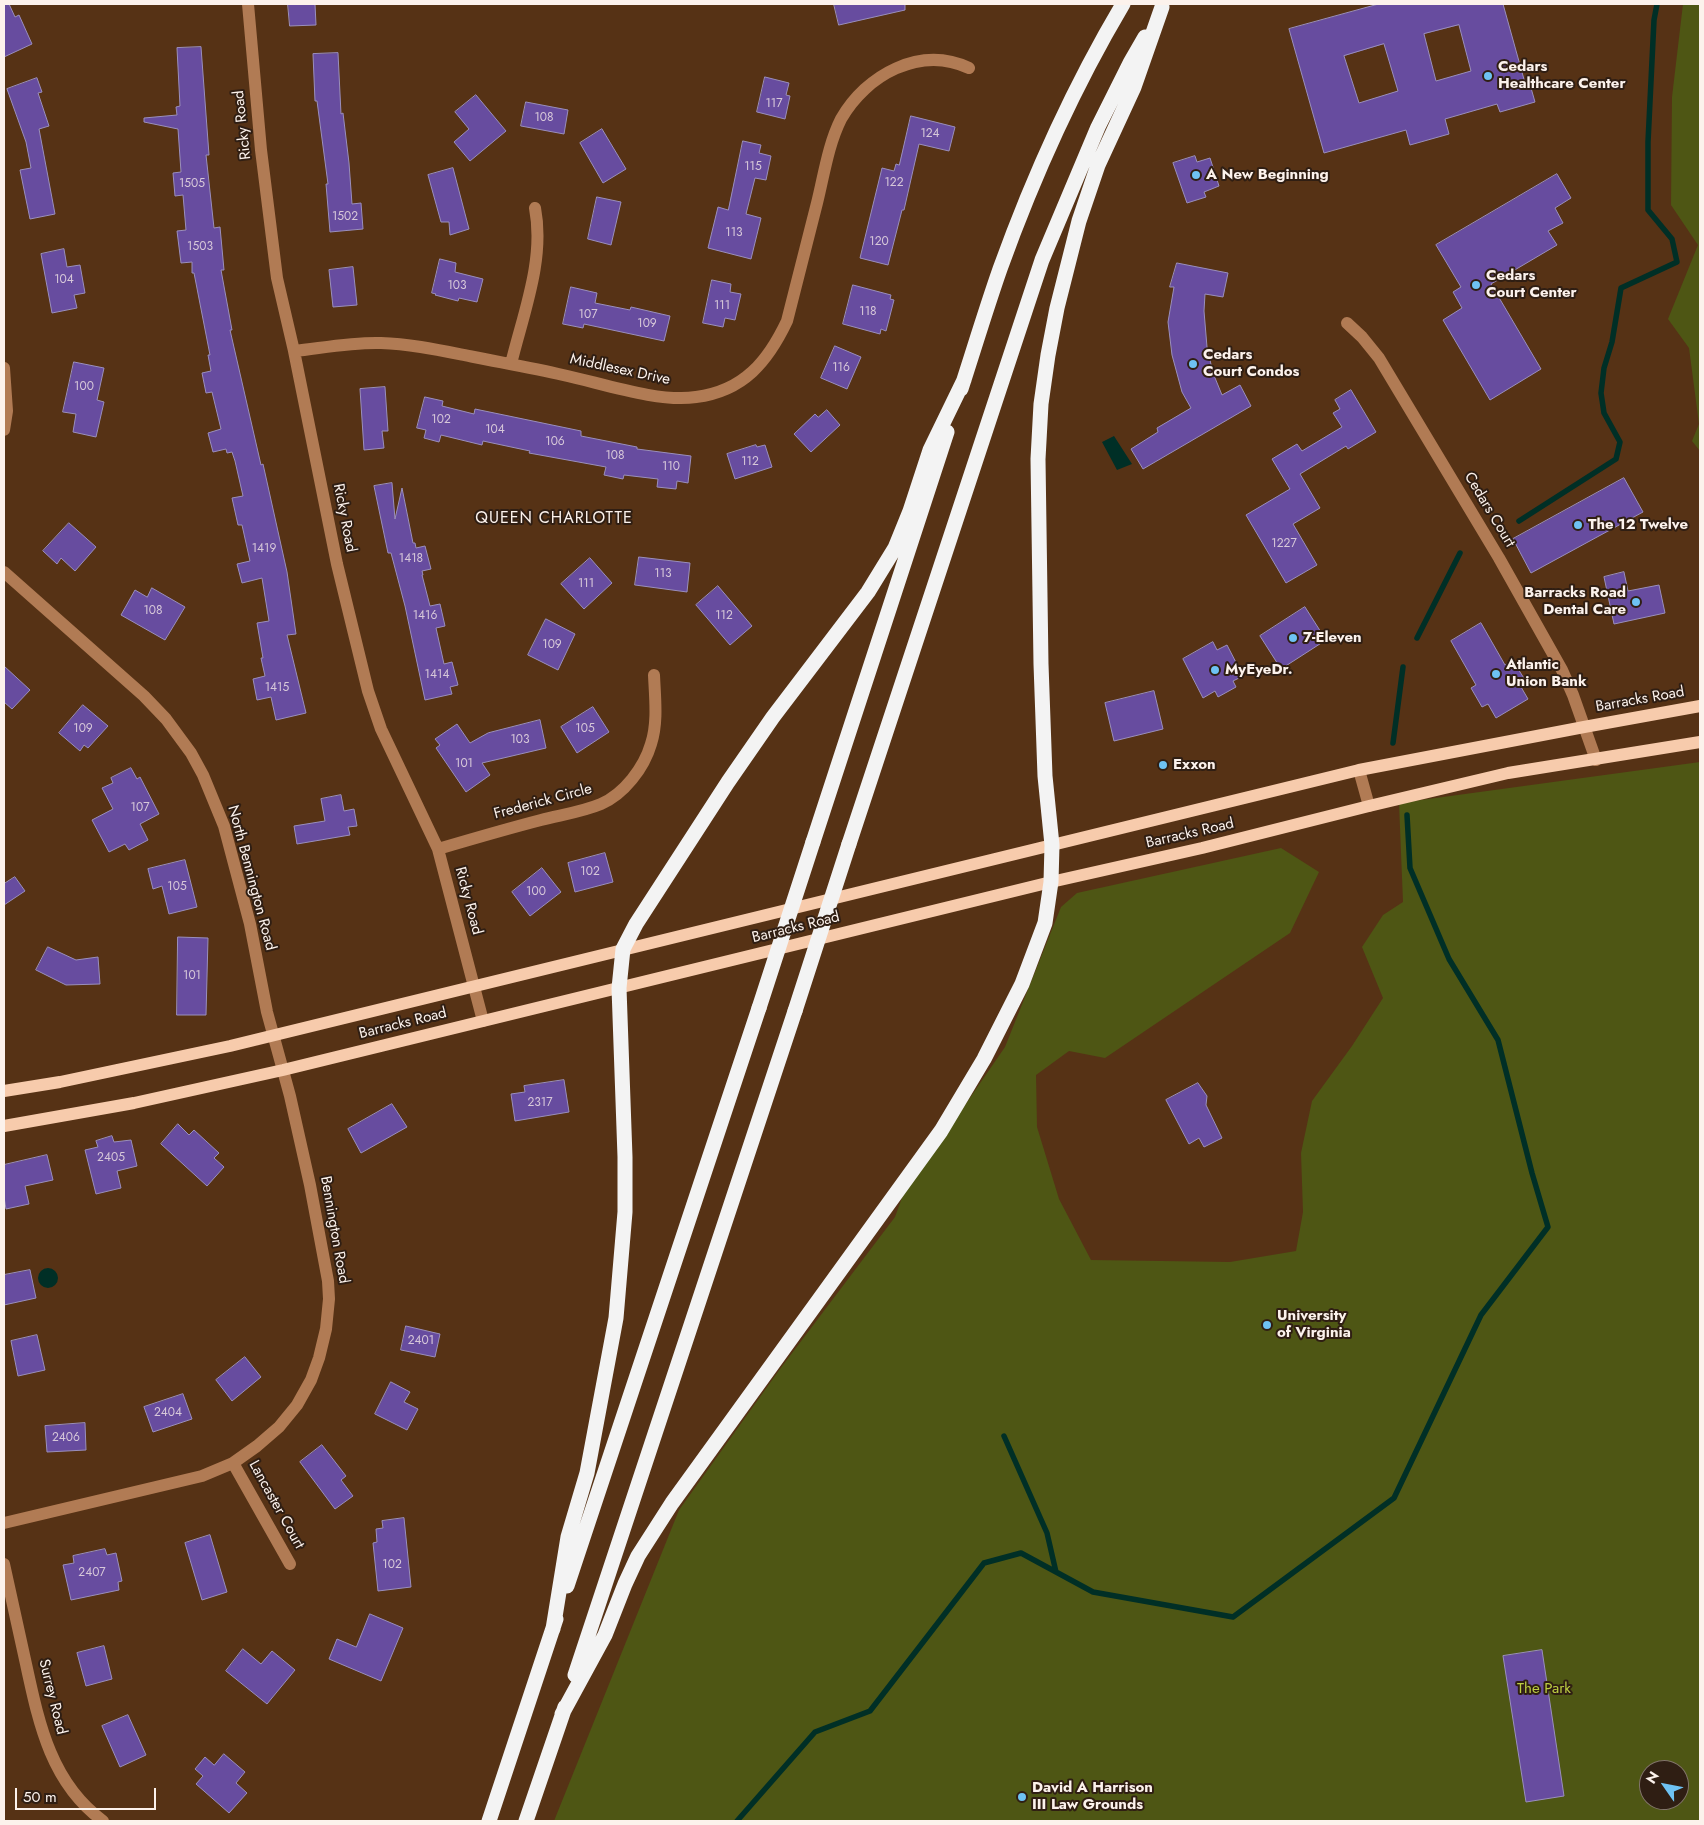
<!DOCTYPE html>
<html>
<head>
<meta charset="utf-8">
<style>
  body { margin:0 }
  #map { position:relative; width:1704px; height:1825px; overflow:hidden; background:#563215; font-family:Jost,sans-serif }
  canvas { display:block }
  .frame { position:absolute; inset:0; border:5px solid #fcf2ec; pointer-events:none }
  .north { position:absolute; left:1639px; top:1760px; width:50px; height:50px; box-sizing:border-box; background:#2f1e13; border:1px solid #81736a; border-radius:50%; rotate:303deg; font-size:14px; font-weight:700; line-height:20px; text-align:center; color:#fcf2ec }
  .north::after { content:''; display:block; margin:auto; width:18px; height:22px; background:#6ec2f3; clip-path:polygon(50% 0,100% 100%,50% 72%,0 100%) }
  .scale { position:absolute; left:15px; top:1788px; width:141px; height:22px; box-sizing:border-box; border:2px solid #fcf2ec; border-top:0; padding-left:6px; font-size:15px; line-height:18px; white-space:nowrap; color:#fcf2ec; -webkit-text-stroke:4px #2f1e13; paint-order:stroke }
</style>
</head>
<body>
<div id="map">
<canvas width="1704" height="1825"></canvas>
<div class="frame"></div>
<div class="north">N</div>
<div class="scale">50 m</div>
</div>
<script>
const g = document.querySelector('canvas').getContext('2d');
g.lineJoin = 'round';
function fillPath(path, color) {
  g.fillStyle = color;
  g.fill(path, 'evenodd');
}
function trace(path, color, width, dash) {
  g.strokeStyle = color;
  g.lineWidth = width;
  g.lineCap = dash ? 'butt' : 'round';
  g.setLineDash(dash || []);
  g.stroke(path);
}
function drawText(font, color, halo, rows, align = 'center') {
  g.font = font + ' Jost,sans-serif';
  g.lineWidth = 4;
  g.setLineDash([]);
  g.textBaseline = 'middle';
  g.strokeStyle = halo;
  g.fillStyle = color;
  for (const [text, x, y, turn = 0] of rows) {
    g.save();
    g.translate(x, y);
    g.rotate((+turn || 0) * Math.PI / 180);
    g.textAlign = isNaN(turn) ? turn : align;
    if (halo) g.strokeText(text, 0, 0);
    g.fillText(text, 0, 0);
    g.restore();
  }
}
fillPath(new Path2D(`
  M1683,4H1700V451L1692,441L1699,424L1689,348L1668,319L1698,245L1671,205L1672,97Z
  M1700,762V1821H554L679,1510L780,1369L895,1217L903,1195L1005,1047L1061,907L1077,893L1281,848L1319,872L1290,933L1105,1058L1069,1051L1036,1075L1037,1127L1059,1199L1091,1260L1230,1262L1296,1251L1303,1212L1301,1153L1312,1101L1352,1046L1383,998L1362,947L1383,915L1403,902L1399,803ZM1649,1770H1679V1800H1649Z`), '#4e5614');
fillPath(new Path2D(`
  M1114,436L1132,464L1117,470L1102,442Z
  M38 1278a10 10 0 1 1 20 0a10 10 0 1 1-20 0Z`), '#002f26');
trace(new Path2D(`
  M1519,521L1616,459L1620,442L1604,413L1601,393L1604,368L1612,342L1621,288L1677,262L1672,239L1648,210V142L1654,20L1657,4
  M1417,638L1460,553
  M1393,743L1403,667
  M1004,1436L1047,1533L1056,1572
  M737,1821L815,1732L870,1711L984,1563L1021,1553L1093,1592L1233,1617L1394,1498L1481,1315L1548,1227L1532,1173L1498,1040L1449,959L1410,868L1407,815`), '#002f26', 5.5);
const building = new Path2D(`
  M4,4H9L15,17L19,15L32,44L4,57Z
  M288,4H315L316,25L290,26Z
  M834,4H905V10L839,25Z
  M1379,4H1503L1525,83L1529,81L1535,102L1500,112L1497,104L1445,119L1449,134L1410,145L1406,130L1324,153L1289,29ZM1459,25L1471,71L1436,81L1424,34ZM1384,44L1398,91L1359,103L1344,56Z
  M201,47L209,155H206L214,228L220,227L224,270H221L232,330H230L261,465L263,464L287,572L296,634L287,635L306,713L276,720L271,697L257,700L253,679L265,676L261,658H263L257,623L269,621L262,578L242,583L237,564L250,561L242,525H238L232,498L243,496L235,461L232,452L227,453L226,449L213,452L208,433L221,429L212,392L206,393L202,373L211,371L208,355H210L194,273H192V262L181,263L177,231L186,230L183,195L175,196L173,173L181,172L178,129L144,122V118L177,115L176,107L180,106L177,48Z
  M338,53L341,114L343,113L349,163L352,204L361,203L363,229L330,232L326,184H328L317,101H315L313,54Z
  M765,77L789,83L786,95L790,96L785,119L757,112Z
  M37,78L42,92L38,93L49,126L39,129L55,214L30,219L20,170L31,168L26,142L7,89Z
  M476,95L506,131L470,161L454,142L469,129L455,112Z
  M526,102L568,110L564,134L521,126Z
  M911,116L955,127L949,151L919,144L904,210H902L888,265L860,258L882,168L894,171L896,164L899,165Z
  M602,129L626,169L603,183L580,143Z
  M743,141L761,145L759,153L771,156L766,180L755,178L746,214L761,218L751,259L708,248L718,207L728,210Z
  M1195,156L1197,162L1210,158L1219,186L1204,192L1206,197L1187,203L1173,163Z
  M453,168L469,229L450,235L449,222H441L428,175Z
  M1557,174L1571,198L1555,208L1563,223L1548,231L1557,245L1491,284L1541,369L1490,400L1443,320L1462,308L1453,292L1461,287L1436,245Z
  M597,197L621,202L611,245L588,239Z
  M64,249L67,267L80,265L85,293L74,295L77,308L52,313L41,254Z
  M440,259L456,263L455,272L483,279L477,302L459,298L458,301L435,295L436,294L432,293Z
  M1177,263L1228,273L1223,297L1205,294L1204,311L1207,347L1213,373L1222,395L1240,385L1251,406L1143,469L1131,449L1158,432L1157,428L1191,408L1182,392L1172,355L1168,322L1174,287H1170Z
  M353,267L357,305L333,307L329,270Z
  M712,280L731,284L730,292L741,294L735,320L725,318L723,327L703,323Z
  M853,285L891,295L890,299L894,300L886,331L881,329L880,334L843,324Z
  M571,287L597,293L595,303L630,310L631,307L670,316L664,341L584,324L583,328L563,324Z
  M835,346L861,357L847,389L821,378Z
  M74,362L104,368L97,400L104,402L96,437L73,432L76,414L63,412Z
  M385,387L388,431H382L384,448L364,450L360,389Z
  M1351,390L1376,432L1348,449L1346,446L1300,474L1320,508L1293,524L1317,565L1286,583L1246,515L1290,489L1272,459L1297,444L1302,451L1342,427L1333,413L1340,409L1335,400Z
  M425,397L443,401L442,406L474,414L475,409L581,431V436L637,447V449L691,456L688,483L677,481L676,489L657,487L658,479L624,475L623,479L604,475L606,467L529,453L530,451L483,441L482,445L441,435L439,442L424,438L426,430L417,428Z
  M827,410L840,425L811,452L794,434L815,414L818,417Z
  M756,445L757,447L765,445L772,467L735,479L727,454Z
  M1624,478L1643,512L1531,573L1513,539Z
  M392,483L395,519L402,488L413,543H415L416,548L425,546L431,569L422,571L423,575H422L430,606L440,604L445,626L436,628L444,664L452,662L458,685L450,687L452,694L425,700L405,606L391,553H388L374,486Z
  M69,523L96,547L75,571L61,558L57,564L43,551Z
  M639,557L690,563L687,592L635,585Z
  M590,558L612,583L584,609L561,584Z
  M1624,572L1628,591L1659,585L1665,613L1614,624L1604,577Z
  M718,586L752,626L730,645L696,605Z
  M152,588L185,607L165,640L121,615L135,590L147,597Z
  M1305,607L1326,640L1281,669L1260,636Z
  M546,619L575,634L558,670L528,655Z
  M1481,623L1505,665L1513,661L1527,683L1521,687L1528,699L1496,718L1488,704L1482,707L1471,688L1476,685L1451,641Z
  M1213,642L1217,650L1227,645L1243,676L1233,681L1236,687L1218,697L1215,691L1203,698L1183,659Z
  M4,666L30,690L12,709L4,702Z
  M1154,691L1163,729L1114,741L1105,703Z
  M83,705L108,726L88,748L84,745L80,751L59,733Z
  M593,707L609,732L577,753L561,727Z
  M540,720L546,748L482,763L490,775L466,792L436,748L440,745L435,739L457,724L470,743L488,733Z
  M131,768L137,779L140,777L159,814L140,824L148,840L129,850L125,844L109,852L92,820L113,809L102,788L113,783L111,778Z
  M341,795L344,811L354,809L357,826L348,827L350,835L297,844L294,826L325,821L321,799Z
  M605,853L613,882L575,892L568,863Z
  M185,860L197,907L169,914L162,886L153,889L148,869Z
  M542,868L561,892L530,916L512,892Z
  M15,877L25,891L4,905V884Z
  M178,937L208,938L206,1015H177Z
  M48,947L76,960L98,957L100,984L66,985L36,970Z
  M564,1080L569,1112L515,1121L511,1094L525,1092L524,1086Z
  M1198,1083L1207,1096L1206,1105L1222,1138L1204,1147L1199,1138L1189,1144L1166,1100Z
  M392,1104L407,1127L361,1153L348,1129Z
  M178,1124L189,1135L194,1130L219,1153L214,1158L224,1167L207,1186L161,1144Z
  M112,1136L114,1142L131,1140L137,1166L117,1171L121,1188L96,1194L85,1150L98,1147L96,1141Z
  M47,1155L53,1180L25,1186L29,1204L6,1209L4,1197V1165Z
  M30,1270L36,1298L4,1305V1275Z
  M406,1326L440,1334L435,1357L401,1350Z
  M37,1335L45,1370L18,1376L11,1341Z
  M245,1357L261,1377L232,1401L216,1380Z
  M391,1382L410,1392L404,1402L418,1409L407,1430L375,1414Z
  M183,1394L192,1419L153,1432L144,1407Z
  M85,1423L86,1450L47,1452L45,1426Z
  M322,1445L346,1476L341,1480L353,1496L335,1509L300,1462Z
  M404,1518L411,1587L378,1591L373,1543L377,1542L376,1529L383,1528L382,1521Z
  M210,1535L227,1592L202,1600L185,1543Z
  M105,1549L107,1555L116,1553L122,1581L118,1582L119,1590L71,1600L63,1565L74,1563L73,1556Z
  M370,1614L403,1628L381,1681L329,1659L337,1639L356,1647Z
  M104,1646L112,1679L86,1686L77,1653Z
  M243,1649L261,1664L272,1651L295,1670L267,1704L226,1671Z
  M1542,1650L1564,1796L1526,1802L1503,1656Z
  M128,1715L146,1755L120,1767L102,1726Z
  M224,1754L245,1772L236,1783L247,1793L229,1813L196,1784L203,1776L195,1769L205,1757L214,1765Z`);
fillPath(building, '#674c9f');
trace(building, '#9a8fbc', 1);
trace(new Path2D(`
  M248,4L261,150L277,278L294,351L337,564L368,691L381,729L438,849L483,1021
  M1347,323L1362,337L1379,358L1499,558L1562,670L1573,695L1596,760
  M294,351C322,348 352,342 381,343C412,344 443,351 474,357C504,363 533,368 563,375C601,383 659,403 696,397C744,391 768,361 787,321C797,282 807,242 817,203C824,175 828,145 841,119C866,75 920,45 969,68
  M511,364C523,314 545,260 535,208
  M4,368L7,411L4,430
  M4,572L144,696L166,719L191,753L203,775L224,826L250,924L267,1012L290,1096L310,1185L328,1281L329,1299L326,1329L319,1358L311,1380L297,1405L279,1427L257,1446L233,1463L202,1476L4,1523
  M1359,770L1369,806
  M438,849C472,839 506,829 541,820C560,815 582,812 601,804C624,794 644,768 651,744C658,723 655,698 654,675
  M233,1463L290,1564
  M4,1564C11,1597 19,1631 26,1664C39,1724 51,1783 103,1821`), '#b17b54', 12);
trace(new Path2D(`
  M4,1091L60,1082L230,1046L1359,770L1584,727L1700,706
  M4,1126L134,1103L283,1070L1051,882L1202,848L1369,806L1508,773L1700,742`), '#f7cbac', 12);
trace(new Path2D(`
  M961,389C974,349 986,309 1000,269C1032,180 1075,85 1123,4
  M813,842L947,432
  M849,844L1042,260L1098,127L1130,63L1145,37
  M567,1586L759,1008
  M553,1629L568,1537L587,1473L616,1318L625,1212V1157L619,988L623,949L636,924L728,782L773,717L868,592L895,548L910,511L930,450L964,380
  M575,1675L795,1011
  M562,1714L605,1635L625,1584L638,1556L672,1503L941,1131L984,1059L1022,984L1045,923L1051,882L1052,845L1045,776L1041,664L1038,459L1041,404L1048,355L1057,308L1079,221L1098,165L1134,87L1162,7
  M489,1821L556,1619
  M526,1821L565,1707`), '#f3f3f3', 15);
trace(new Path2D(`
  M759,1008L813,842
  M795,1011L849,844`), '#f3f3f3', 15);
for (const [x, y, r, color] of [
  [1488,76,5,"#6ec2f3"],
  [1196,175,5,"#6ec2f3"],
  [1476,285,5,"#6ec2f3"],
  [1193,364,5,"#6ec2f3"],
  [1578,525,5,"#6ec2f3"],
  [1636,602,5,"#6ec2f3"],
  [1293,638,5,"#6ec2f3"],
  [1215,670,5,"#6ec2f3"],
  [1496,674,5,"#6ec2f3"],
  [1163,765,5,"#6ec2f3"],
  [1267,1325,5,"#6ec2f3"],
  [1022,1797,5,"#6ec2f3"]
]) {
  const dot = new Path2D();
  dot.arc(x, y, r, 0, 2 * Math.PI);
  g.fillStyle = color;
  g.fill(dot);
  trace(dot, '#2f1e13', 2);
}
drawText('12px', '#d7c8d9', null, [
  ["117",774,104],
  ["108",544,118],
  ["124",930,134],
  ["115",753,167],
  ["122",894,183],
  ["1505",192,184],
  ["1502",345,217],
  ["113",734,233],
  ["120",879,242],
  ["1503",200,247],
  ["104",64,280],
  ["103",457,286],
  ["111",722,306],
  ["118",868,312],
  ["107",588,315],
  ["109",647,324],
  ["116",841,368],
  ["100",84,387],
  ["102",441,420],
  ["104",495,430],
  ["106",555,442],
  ["108",615,456],
  ["112",750,462],
  ["110",671,467],
  ["1227",1284,544],
  ["1419",264,549],
  ["1418",411,559],
  ["113",663,574],
  ["111",586,584],
  ["108",153,611],
  ["1416",425,616],
  ["112",724,616],
  ["109",552,645],
  ["1414",437,675],
  ["1415",277,688],
  ["109",83,729],
  ["105",585,729],
  ["103",520,740],
  ["101",464,764],
  ["107",140,808],
  ["102",590,872],
  ["105",177,887],
  ["100",536,892],
  ["101",192,976],
  ["2317",540,1103],
  ["2405",111,1158],
  ["2401",421,1341],
  ["2404",168,1413],
  ["2406",66,1438],
  ["102",392,1565],
  ["2407",92,1573]
]);
drawText('bold 15px', '#fcf2ec', '#2f1e13', [
  ["Cedars",1498,67],
  ["Healthcare Center",1498,84],
  ["A New Beginning",1206,175],
  ["Cedars",1486,276],
  ["Court Center",1486,293],
  ["Cedars",1203,355],
  ["Court Condos",1203,372],
  ["The 12 Twelve",1588,525],
  ["Barracks Road",1626,593,"right"],
  ["Dental Care",1626,610,"right"],
  ["7-Eleven",1303,638],
  ["Atlantic",1506,665],
  ["Union Bank",1506,682],
  ["MyEyeDr.",1225,670],
  ["Exxon",1173,765],
  ["University",1277,1316],
  ["of Virginia",1277,1333],
  ["David A Harrison",1032,1788],
  ["III Law Grounds",1032,1805]
], 'left');
drawText('15px', '#fcf2ec', '#2f1e13', [
  ["Ricky Road",243,125,-96],
  ["Middlesex Drive",620,370,12],
  ["Cedars Court",1489,510,59],
  ["Ricky Road",344,518,79],
  ["Barracks Road",1640,700,-10],
  ["Frederick Circle",543,802,-15],
  ["Barracks Road",1190,834,-13],
  ["North Bennington Road",251,878,75],
  ["Ricky Road",468,901,75],
  ["Barracks Road",796,928,-14],
  ["Barracks Road",403,1024,-14],
  ["Bennington Road",334,1230,80],
  ["Lancaster Court",276,1505,61],
  ["Surrey Road",52,1697,76]
]);
drawText('15px', '#bdce42', '#2f1e13', [
  ["The Park",1544,1689]
]);
g.letterSpacing = '1px';
drawText('16px', '#fcf2ec', '#2f1e13', [
  ["QUEEN CHARLOTTE",554,519]
]);
g.letterSpacing = '0px';
</script>
</body>
</html>
